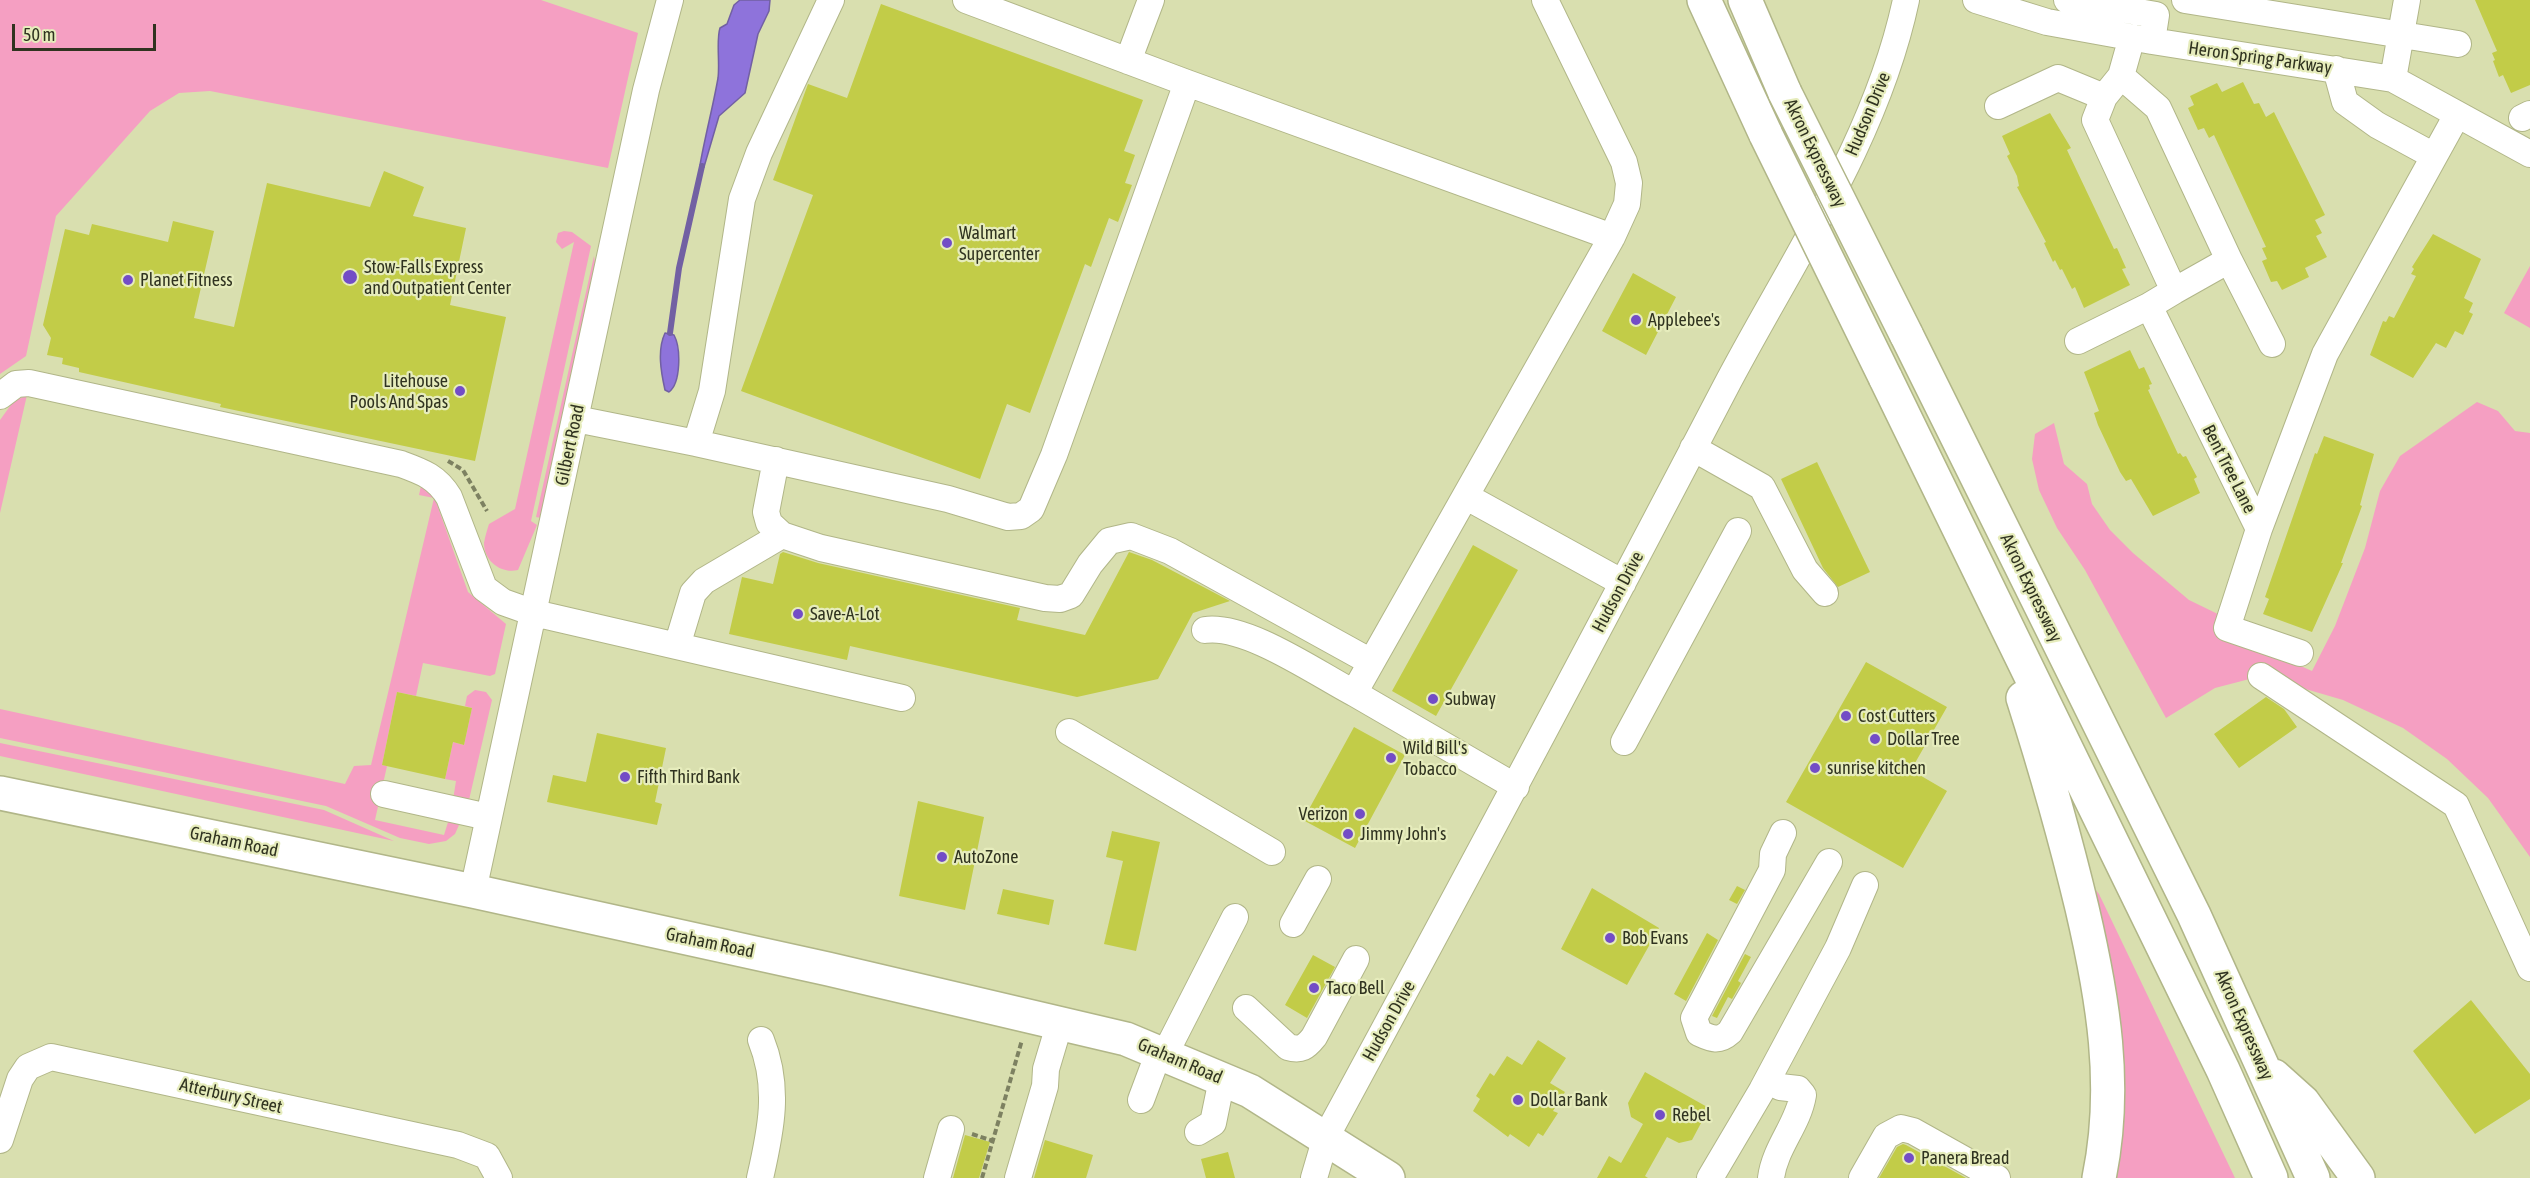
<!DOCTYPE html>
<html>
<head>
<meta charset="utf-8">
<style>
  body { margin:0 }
  #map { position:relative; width:2530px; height:1178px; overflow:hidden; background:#d9dfaf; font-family:"Asap Condensed",sans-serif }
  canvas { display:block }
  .scale { position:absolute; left:12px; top:24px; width:144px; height:27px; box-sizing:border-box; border:3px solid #303320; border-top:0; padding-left:8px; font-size:18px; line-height:21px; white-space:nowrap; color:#303320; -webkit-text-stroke:4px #e6ecbc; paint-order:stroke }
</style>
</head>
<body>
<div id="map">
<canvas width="2530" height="1178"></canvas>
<div class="scale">50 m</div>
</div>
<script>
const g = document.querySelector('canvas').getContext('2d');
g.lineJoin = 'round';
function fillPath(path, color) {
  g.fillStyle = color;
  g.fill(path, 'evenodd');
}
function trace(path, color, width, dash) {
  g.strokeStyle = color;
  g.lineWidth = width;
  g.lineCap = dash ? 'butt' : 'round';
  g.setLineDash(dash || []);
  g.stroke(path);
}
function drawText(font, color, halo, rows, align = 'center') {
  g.font = font + ' "Asap Condensed",sans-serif';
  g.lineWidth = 4.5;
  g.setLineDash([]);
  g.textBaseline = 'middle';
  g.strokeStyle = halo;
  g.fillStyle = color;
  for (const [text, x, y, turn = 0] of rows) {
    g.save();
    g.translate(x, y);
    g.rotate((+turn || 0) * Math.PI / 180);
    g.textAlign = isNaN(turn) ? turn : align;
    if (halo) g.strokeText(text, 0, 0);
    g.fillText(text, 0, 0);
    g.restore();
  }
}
fillPath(new Path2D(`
  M0,0H541L638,33L608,168L210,91L179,93L150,111L56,216L26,356L0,374Z
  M564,231L572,232L591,246L531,521L537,525L518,570C502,574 484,562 484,543C485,537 487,530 489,524L515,509L574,242L562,249L556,242L558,233Z
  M594,256L595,263L541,518L536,517Z
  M2530,266V328L2504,313Z
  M27,395L0,513V420L13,402Z
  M2477,402L2498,411L2515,431L2530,433V857L2488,798L2447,759L2403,728L2343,700L2261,676L2215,688L2166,718L2085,570L2057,528L2039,490L2032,459L2035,434L2054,423L2064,464L2087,484L2092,504L2110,530L2133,553L2189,600L2224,617L2271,653L2312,671L2335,626L2365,548L2380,491L2400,456Z
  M421,486L433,493L468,592L506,624L495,674L490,676L423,663L416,696L397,692L382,765L387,766L375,820L444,835L449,819L459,825L455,834L446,841L429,844L400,838L326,806L0,738V709L345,784L354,766L371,765L434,498L419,495Z
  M475,690L486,692L492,700L469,800H453L456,781L445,779L453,742L464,745L472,708L465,706L467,696Z
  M0,743L324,810L394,841L0,756Z
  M2095,889L2099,894L2235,1178H2114L2092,891Z`), '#f59fc2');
const water = new Path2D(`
  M740,0H770L769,11L758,34L745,93L719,116L704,167L700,165C705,136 713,107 718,78C720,62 716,40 720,28L727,24L734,5Z
  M665,333L674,335C681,348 681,383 669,392L665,390C661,372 657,350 665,333Z`);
fillPath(water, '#8e73db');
trace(water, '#7260a3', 1.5);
trace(new Path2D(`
  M670,333L679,268L702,166`), '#7260a3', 6);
fillPath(new Path2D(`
  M2475,0H2530V85L2511,93L2503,75L2499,77L2493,61L2495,60L2492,53L2497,51Z
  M881,4L1143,100L1124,151L1135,155L1125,183L1132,185L1118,222L1109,218L1091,267L1085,264L1030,413L1007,404L980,479L741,391L813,195L773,180L808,84L847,98Z
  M2243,82L2254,104L2259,103L2266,117L2274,112L2325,215L2315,220L2322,233L2316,236L2327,257L2305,268L2309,277L2282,290L2277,281L2271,282L2262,261L2267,259L2262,248L2266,247L2214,135L2209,138L2204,128L2198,130L2188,108L2194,105L2190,96L2217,83L2222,92Z
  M2050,113L2071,148L2067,150L2114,249L2117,248L2126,268L2122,269L2130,285L2084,308L2075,287L2072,289L2062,269L2060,270L2055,260L2053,262L2044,243L2046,242L2017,187L2019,186L2017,176L2007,156L2010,154L2002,136Z
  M384,171L424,187L413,216L466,228L450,305L506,317L475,461L220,407L221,404L79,372V368L62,364L63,358L47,355L51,338L43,325L65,229L89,235L92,224L168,242L173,221L214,231L194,318L234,327L267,183L370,207Z
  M2433,234L2481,259L2464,298L2473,303L2469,312L2473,314L2463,335L2455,331L2446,348L2436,343L2413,378L2370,355L2383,321L2386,322L2389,316L2394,318L2416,276L2411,274L2414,269L2412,267Z
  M1633,273L1676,297L1646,355L1602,331Z
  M2130,350L2139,369L2144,367L2152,384L2149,385L2150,389L2148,390L2178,454L2180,453L2183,457L2186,456L2197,477L2194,479L2200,493L2153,516L2131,479L2126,481L2120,472L2098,425L2094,413L2099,411L2084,372Z
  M2324,436L2374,454L2360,505L2362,506L2341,563H2343L2312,632L2263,614L2269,599L2265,597L2315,453L2317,454Z
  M1817,462L1870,572L1838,587L1823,568L1781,479Z
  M1473,545L1518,570L1436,716L1392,691Z
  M783,552L818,563L1020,608L1017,620L1085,635L1129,552L1152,560L1230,601L1193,613L1158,679L1077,697L850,646L847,660L729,634L742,577L773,584L780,554Z
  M1866,662L1947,707L1911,770L1947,791L1903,868L1786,802Z
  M397,692L472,708L464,745L453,742L445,779L382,765Z
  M2266,697L2284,709L2297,727L2239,768L2214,734Z
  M1354,727L1405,755L1355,848L1303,820Z
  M597,733L666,748L655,802L662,804L657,825L547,802L553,775L586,782Z
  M918,801L984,817L965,910L899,896Z
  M1112,831L1160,842L1136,951L1104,944L1123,861L1106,857Z
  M1737,886L1745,890L1737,904L1729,900Z
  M1592,888L1659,928L1627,985L1561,949Z
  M1003,889L1054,900L1049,925L997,914Z
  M1707,933L1718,940L1686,1001L1674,994Z
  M1745,954L1751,957L1738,981L1741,983L1732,999L1728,997L1717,1018L1712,1016Z
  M1313,955L1335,967L1307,1018L1285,1005Z
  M2471,1000L2530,1074V1099L2475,1134L2413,1051Z
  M1538,1040L1566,1058L1550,1083L1565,1092L1553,1111L1558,1113L1543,1136L1538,1133L1529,1147L1510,1134L1508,1137L1473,1111L1480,1099L1476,1096L1490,1073L1494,1076L1507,1056L1522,1065Z
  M1645,1072L1709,1108L1692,1140L1679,1143L1667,1137L1645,1176L1648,1178H1597L1609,1156L1621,1163L1643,1124L1631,1117L1628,1103Z
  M965,1135L990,1142L979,1178H953Z
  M1045,1140L1093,1155L1086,1178H1034Z
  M1903,1144L1906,1145L1966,1178H1879L1897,1147Z
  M1228,1152L1235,1178H1206L1201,1159Z`), '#c2cc48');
const minor = new Path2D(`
  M966,0L1187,83L1612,237
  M1976,0L2047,22L2152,41L2393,79L2530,154
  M2067,0L2156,15L2152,41
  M2185,0L2458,44
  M2132,37L2121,76L2104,97L2095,120L2174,291L2149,306L2259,529L2325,354L2457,115
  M1128,61L1151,0
  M2336,69L2345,102L2377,125L2434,156
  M2121,76L2158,108L2229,260L2174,291
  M2393,79L2407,0
  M1998,106L2058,78L2104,97
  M2522,118L2530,114
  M2229,260L2272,344
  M2078,341L2149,306
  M0,396L16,384L29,383L401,464C423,472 437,477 449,497L484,588L503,602L534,613L902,698
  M576,419L696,443L712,391L742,199L759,153L831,0
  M696,443L948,499L1008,517L1021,516L1031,509L1054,455L1187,83
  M1693,448L1762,487L1805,570L1825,593
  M776,460L766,512L769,523L782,535L821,548L1045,598L1060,599L1071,595L1090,564L1109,541L1131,536L1170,551L1371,662
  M1467,497L1623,583
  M2259,529L2227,628L2300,653
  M1205,630C1246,624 1316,673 1354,693
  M677,646L693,593L704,581L782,535
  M2261,676L2456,805L2530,968
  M1069,732L1272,852
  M1624,742L1738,531
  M1516,787L1354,693L1612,237L1627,204L1629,183L1624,162L1545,0
  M384,794L488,817
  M1783,833L1773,854L1772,870L1694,1018L1699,1033C1712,1039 1719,1042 1730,1032L1829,862
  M473,891L646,90L670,0
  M1293,924L1318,879
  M1246,1008L1288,1047C1301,1051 1306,1047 1314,1037L1356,959
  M1165,1054L1235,917
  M1141,1100L1159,1052
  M1198,1132L1213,1123L1222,1079
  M0,1140L20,1079L28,1067L51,1057L458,1145L487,1156L499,1178
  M760,1178C771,1130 780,1087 761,1040
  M937,1178L951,1129
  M1018,1178L1045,1086L1046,1069L1060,1022
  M1314,1178L1326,1137C1461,888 1594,639 1725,388C1791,262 1876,141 1906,0
  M1710,1178L1762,1090L1838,948L1865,885
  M1771,1178C1775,1147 1798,1125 1803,1095L1798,1089L1780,1087
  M1862,1178L1886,1136L1901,1128L1913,1131L1997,1178`);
const major = new Path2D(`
  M0,793L473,891L828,969L1126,1039L1250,1091L1388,1178`);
const highway = new Path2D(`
  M1704,0L1766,135
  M1745,0L1785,93
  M1906,334L2194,915L2313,1178
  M1885,377L2223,1070L2271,1178
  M2023,698C2045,767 2065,837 2082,908C2103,998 2118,1086 2099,1178
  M2274,1076L2303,1102L2358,1178`);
trace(minor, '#b1b688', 28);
trace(major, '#b1b688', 36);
trace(highway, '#b1b688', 36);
trace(new Path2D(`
  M448,461L463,470L487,511
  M972,1134L993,1141
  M982,1178L1022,1040`), '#7d8161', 4, [6, 3]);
trace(minor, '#fff', 26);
trace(major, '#fff', 33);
trace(highway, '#fff', 33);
const highwayBridge = new Path2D(`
  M1785,93L1906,334
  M1766,135L1885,377`);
trace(highwayBridge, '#b1b688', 36, []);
trace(highwayBridge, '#fff', 33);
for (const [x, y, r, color] of [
  [947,243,6,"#734dc6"],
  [350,277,8,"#734dc6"],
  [128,280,6,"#734dc6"],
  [1636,320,6,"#734dc6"],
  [460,391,6,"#734dc6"],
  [798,614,6,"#734dc6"],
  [1433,699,6,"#734dc6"],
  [1846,716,6,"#734dc6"],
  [1875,739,6,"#734dc6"],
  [1391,758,6,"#734dc6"],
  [1815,768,6,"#734dc6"],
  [625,777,6,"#734dc6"],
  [1360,814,6,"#734dc6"],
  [1348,834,6,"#734dc6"],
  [942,857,6,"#734dc6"],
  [1610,938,6,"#734dc6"],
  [1314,988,6,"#734dc6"],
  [1518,1100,6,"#734dc6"],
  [1660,1115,6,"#734dc6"],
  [1909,1158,6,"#734dc6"]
]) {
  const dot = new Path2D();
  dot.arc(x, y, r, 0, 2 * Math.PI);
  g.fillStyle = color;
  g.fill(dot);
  trace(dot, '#e6ecbc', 2);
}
drawText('18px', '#303320', '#e6ecbc', [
  ["Heron Spring Parkway",2260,58,8],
  ["Hudson Drive",1868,114,-67],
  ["Akron Expressway",1815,153,64],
  ["Gilbert Road",570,445,-78],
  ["Bent Tree Lane",2229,469,63],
  ["Akron Expressway",2031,588,64],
  ["Hudson Drive",1618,592,-62],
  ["Graham Road",234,842,12],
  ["Graham Road",710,943,12],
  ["Hudson Drive",1389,1021,-61],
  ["Akron Expressway",2244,1025,66],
  ["Graham Road",1180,1061,23],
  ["Atterbury Street",231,1096,13]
]);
drawText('18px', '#303320', '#e6ecbc', [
  ["Walmart",959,233],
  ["Supercenter",959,254],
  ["Stow-Falls Express",364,267],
  ["and Outpatient Center",364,288],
  ["Planet Fitness",140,280],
  ["Applebee's",1648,320],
  ["Litehouse",448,381,"right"],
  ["Pools And Spas",448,402,"right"],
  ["Save-A-Lot",810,614],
  ["Subway",1445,699],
  ["Cost Cutters",1858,716],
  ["Dollar Tree",1887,739],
  ["Wild Bill's",1403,748],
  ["Tobacco",1403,769],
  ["sunrise kitchen",1827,768],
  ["Fifth Third Bank",637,777],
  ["Verizon",1348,814,"right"],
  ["Jimmy John's",1360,834],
  ["AutoZone",954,857],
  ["Bob Evans",1622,938],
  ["Taco Bell",1326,988],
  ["Dollar Bank",1530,1100],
  ["Rebel",1672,1115],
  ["Panera Bread",1921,1158]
], 'left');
</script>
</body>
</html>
